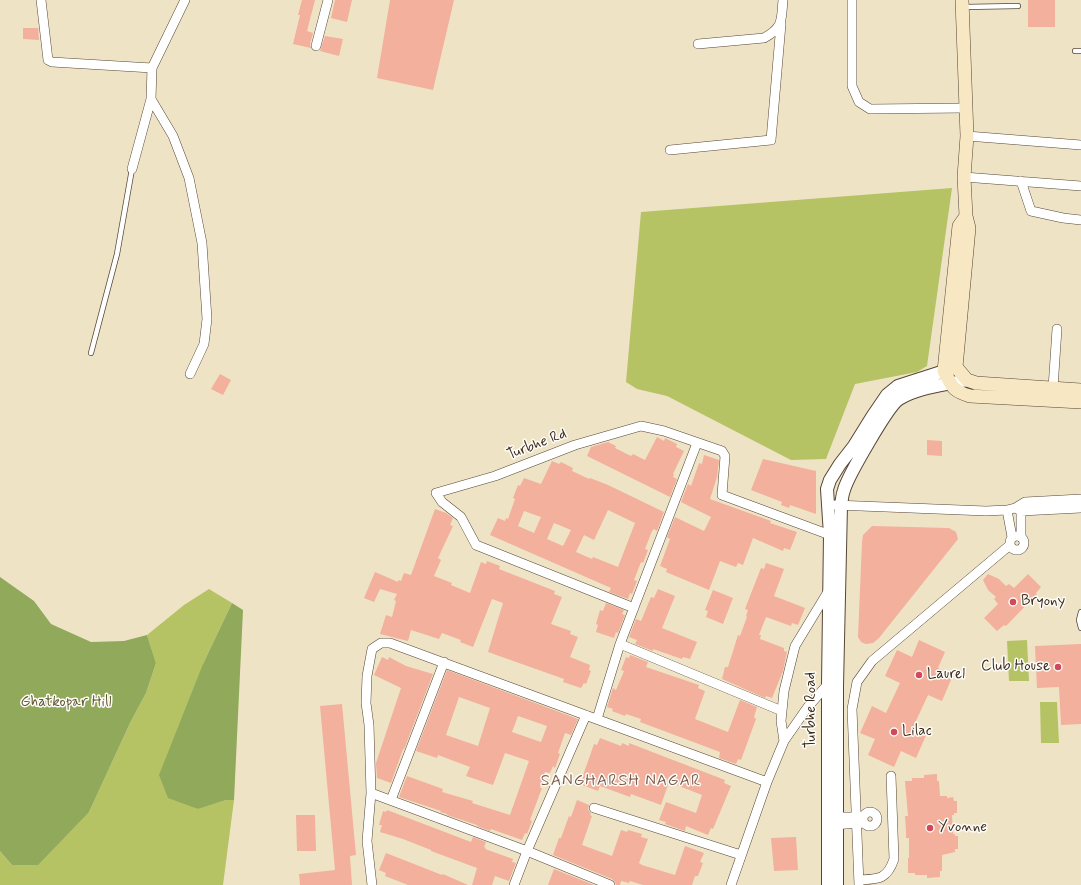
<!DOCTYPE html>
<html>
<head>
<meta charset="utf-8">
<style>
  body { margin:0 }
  canvas { display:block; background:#efe3c5 }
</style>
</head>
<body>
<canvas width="1081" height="885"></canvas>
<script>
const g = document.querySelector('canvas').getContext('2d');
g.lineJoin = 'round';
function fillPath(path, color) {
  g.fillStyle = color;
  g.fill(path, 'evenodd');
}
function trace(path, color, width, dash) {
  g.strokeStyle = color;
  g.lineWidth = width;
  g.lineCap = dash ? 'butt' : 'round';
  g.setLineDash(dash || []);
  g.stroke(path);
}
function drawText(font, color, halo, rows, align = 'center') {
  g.font = font + ' Mynerve,sans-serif';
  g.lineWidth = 3;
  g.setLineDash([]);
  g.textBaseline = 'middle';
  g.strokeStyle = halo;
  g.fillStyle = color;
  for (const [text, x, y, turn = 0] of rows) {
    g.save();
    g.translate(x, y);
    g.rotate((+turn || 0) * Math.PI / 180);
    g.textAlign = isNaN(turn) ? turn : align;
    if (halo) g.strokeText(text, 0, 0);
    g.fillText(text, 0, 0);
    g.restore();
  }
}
fillPath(new Path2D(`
  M952,188L927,366L917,372L855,384L826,459L791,460L667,396L637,389L626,382L641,212Z
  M209,589L232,603L203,664L197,809L226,800H234L223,885H0V851L12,865L89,812L130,723L146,693L156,663L147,635L184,605Z
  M1027,640L1029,681H1009L1007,641Z
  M1040,702H1057L1059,743H1041Z`), '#b6c365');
fillPath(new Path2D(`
  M0,577L34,601L51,624L91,642L124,641L147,635L156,663L146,693L130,723L89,812L38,865H12L0,851Z
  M232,603L243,610L234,800H226L198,809L168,798L159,775L203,664Z`), '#90a95a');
fillPath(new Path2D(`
  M302,0H315L307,31L313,33L310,44L311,48L293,44L300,15H298Z
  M335,0H352L347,22L331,18Z
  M390,0H454L433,90L377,78Z
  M1028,0H1055V27H1028Z
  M23,28H38L39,40L23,39Z
  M325,36L343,39L339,56L320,51Z
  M220,374L231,380L223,395L211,389Z
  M657,437L664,441L665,438L677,444L676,447L684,451L673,474H674L673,477L677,479L670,497L587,456L591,447L608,442L616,446L615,448L631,456L633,454L645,460Z
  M927,440L942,441V456L927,455Z
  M704,455L719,460L717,477L710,499L771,521L770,523L797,532L790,550L784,548L783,551L753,538L743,565L738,563L736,567L720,561L709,590L666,572L667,569L660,566L670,539L667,537L675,517L704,531L711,517L681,502L688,484L691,486L699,463L702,464Z
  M763,459L816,471V514L790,505L789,508L781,505L782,502L751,490Z
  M552,461L559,464L561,462L573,468L572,471L589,479L590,478L608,485L664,512L657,531L654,529L652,531L645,549L648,550L643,563L641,562L634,580L637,581L632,594L630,593L628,599L609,592L611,588L490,535L498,518L505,521L506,518L508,519L515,499L513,498L518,485L520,486L524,478L541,484ZM608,510L635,523L618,567L593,557L592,559L576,552L584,535L594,540ZM524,511L541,517L534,533L518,526ZM554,523L571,530L563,546L547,539Z
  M435,509L446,513L453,518L450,525L453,526L438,558L441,560L434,576L452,583L451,585L470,593L481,562L486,564L487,561L500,566L499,569L555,591L554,594L562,597L551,624L571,631L570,634L578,637L570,657L590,665L589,670L591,671L586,684L584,683L581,688L563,682L564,679L488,652L503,603L492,599L473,647L460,642L461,640L442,633L439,639L411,630L408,641L380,634L386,615L392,617L396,601L394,600L397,594L380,589L374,602L364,598L375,572L398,582V580L401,581L404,573L411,575Z
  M872,526L949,528L956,532L958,539L879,638L873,643L866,644L861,642L858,637L862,542L863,535Z
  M766,563L784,569L774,596L805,608L798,625L792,623L791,626L766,617L759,635H761L760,639L784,648V651L787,652L783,671L772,698L766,696L765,698L722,679L725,667H728L738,635L740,636L747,617L746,616L748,610L745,609L750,596L761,568L764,569Z
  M988,574L999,579L1006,586L1009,584L1014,588L1028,574L1041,587L1036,593L1037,594L1006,626L1004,625L997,631L984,618L998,604L994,599L996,597L988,590L983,580Z
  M658,589L675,596L662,628L697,642L690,659L683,657L682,659L653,649V651L635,644L637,640L629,637L636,619L641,621L651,597L654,598Z
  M713,590L733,598L723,624L706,617L708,611L705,610Z
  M606,603L624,610L622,614L625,615L618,633L616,632L614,638L596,632L598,625L596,624L600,610L603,611Z
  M919,640L945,652L938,668L953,675L942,701L928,695L914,725L928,731L916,758L901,751L894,767L868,755L875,739L860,733L872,706L886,713L900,683L885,676L897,650L912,657Z
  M1081,644V724L1061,725L1059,687L1037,688L1035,646Z
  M630,655L648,662L646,667L699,685L698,688L705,691L695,719L728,732L740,700L757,707L754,717L756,719L741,760L738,759L736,764L719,758L720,752L640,722L641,719L626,714L625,716L612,711L613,709L607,707L612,691L613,688L616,690L624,671L621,670L626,657L629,658Z
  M382,657L388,660L389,657L406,666L433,674L405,747L404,749H403L391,783L377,778L376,763L401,688L374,675Z
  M447,670L578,719L571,735L565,733L558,753L560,754L555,768L553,766L550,773L545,772L540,788H542L530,820L532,821L527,834L525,833L522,840L491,829L490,831L477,826V825L447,815V814L440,812L441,811L399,797L407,776L443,789L442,792L473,801L472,803L510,815L529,761L505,753L493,785L466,776L470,767L438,755L437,758L416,751ZM459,697L490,708L478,746L446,735ZM518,716L547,726L541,742L512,732Z
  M342,704L356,855L350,856L352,885H300L299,874L335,870L320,706Z
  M600,738L621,746L622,743L629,746V743L725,780L724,783L731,786L713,829L711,828L708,835L686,826L685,831L665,824L666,822L659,820L666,802L696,813L702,795L669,782L661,805L631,794L630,797L600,786L598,791L580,784L594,744L597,745Z
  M937,774V781H939L940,796H947V798L953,797L954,801H957V813H954V815H952L953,834H955V836H958V849H955V852L942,855V871H940V877L927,878V875H915V873H908V858H909V838H906V831L905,816H908L905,781H912V778H924V775Z
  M577,800L589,805L588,810L591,813L590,815L592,816L582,845L612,856L621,830L627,832L628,830L642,834L641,837L648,839L639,863L642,865L675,875L685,846L704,853L700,862L703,863L698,876H695L692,885H643L630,881L629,883L621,881L620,885H616L615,882L612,879L553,855L559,838H561L569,816L571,817Z
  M387,810L471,842L473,837L486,842L484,847L486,848L485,849L513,859L512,862L516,863L509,881L495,876L492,885H472L477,868L431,851V850L403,839L380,832L382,825H379L383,811L386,812Z
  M296,815H315L316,851H297Z
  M796,837L798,870L774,871L771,838Z
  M386,853L442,875L443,874L468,885H408L385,876L386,873L379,870Z
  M554,869L594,885H548Z`), '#f2b09d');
const service = new Path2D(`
  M964,7L1018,6
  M1075,51H1081
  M91,353L117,254L132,169
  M1081,612L1079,620L1081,628`);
const minor = new Path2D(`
  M41,0L48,60L52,62L152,68
  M185,0L152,68L151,99L173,136L189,178L202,243L207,319L204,344L190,374
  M852,0V86L859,102L870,109L965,108
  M698,44L764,38C784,27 781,20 783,0
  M316,46L328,0
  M967,136L1081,145
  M670,150L771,140L781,24
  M132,169L151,99
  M964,177L1081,186
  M1021,181L1031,211L1063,218L1081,220
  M1053,388L1057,329
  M835,505L986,511L1007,510L1015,508L1025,502L1081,499
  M1015,508L1021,511L1081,508
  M1007,510L1012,537
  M1010 543a7 7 0 1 1 14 0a7 7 0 1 1-14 0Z
  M1021,537V511
  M634,608L476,545L461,517L442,502L436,493L495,476L575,445L641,426L664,431L722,451L725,456L722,495L830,535
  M620,644L782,711
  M597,719L620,644L697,443
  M784,741L781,721L784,691L795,646L829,590
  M371,793L527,851L610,885
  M391,800L444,662
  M594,808L741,855
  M863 819a7 7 0 1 1 14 0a7 7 0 1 1-14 0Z
  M832,817H861
  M831,825L862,823
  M859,880C878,879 887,880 894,859L891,776
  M372,885L367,841L371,793L369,725L366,703L367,676L372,649L381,643H390L767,782
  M514,885L527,851L586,715
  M731,885L767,782L784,741L807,708L828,684
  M859,885L852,709L857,682L872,661L1010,545`);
const tertiary = new Path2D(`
  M828,885V684L830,535L827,489L830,480L840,464L854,446L872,417L887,395L898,386L954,368
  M837,885V686L841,505C842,500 842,495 844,490C848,476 888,406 899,399C918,387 946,385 967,380`);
const secondary = new Path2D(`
  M962,0L967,136L964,177L966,216L969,228L956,367L967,380L976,383L1081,390
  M966,216L959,226L944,371C953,387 951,390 970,396L1081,402`);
trace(service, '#564637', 6);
trace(minor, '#564637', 10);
trace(tertiary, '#564637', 14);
trace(secondary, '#564637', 14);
trace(service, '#fff', 4.5);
trace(minor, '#fff', 9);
trace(tertiary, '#fff', 12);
trace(secondary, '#f8e7c3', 13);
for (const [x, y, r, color] of [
  [1013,602,4,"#d1495b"],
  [1058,667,4,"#d1495b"],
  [919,675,4,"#d1495b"],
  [894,732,4,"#d1495b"],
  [930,828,4,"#d1495b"]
]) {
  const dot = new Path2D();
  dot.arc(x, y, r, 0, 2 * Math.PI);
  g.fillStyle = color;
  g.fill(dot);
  trace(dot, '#fdfcf7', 1.5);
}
drawText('15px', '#3b2a1e', '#fdfcf7', [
  ["Turbhe Rd",537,445,-21],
  ["Turbhe Road",812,710,-90]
]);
drawText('15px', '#3b2a1e', '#fdfcf7', [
  ["Bryony",1021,602],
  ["Club House",1050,667,"right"],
  ["Laurel",927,675],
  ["Lilac",902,732],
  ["Yvonne",938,828]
], 'left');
drawText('15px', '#605833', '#fdfcf7', [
  ["Ghatkopar Hill",66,703]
]);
g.letterSpacing = '1px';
drawText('16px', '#7b594a', '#fdfcf7', [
  ["SANGHARSH NAGAR",621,782]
]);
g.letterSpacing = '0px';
</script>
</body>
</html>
